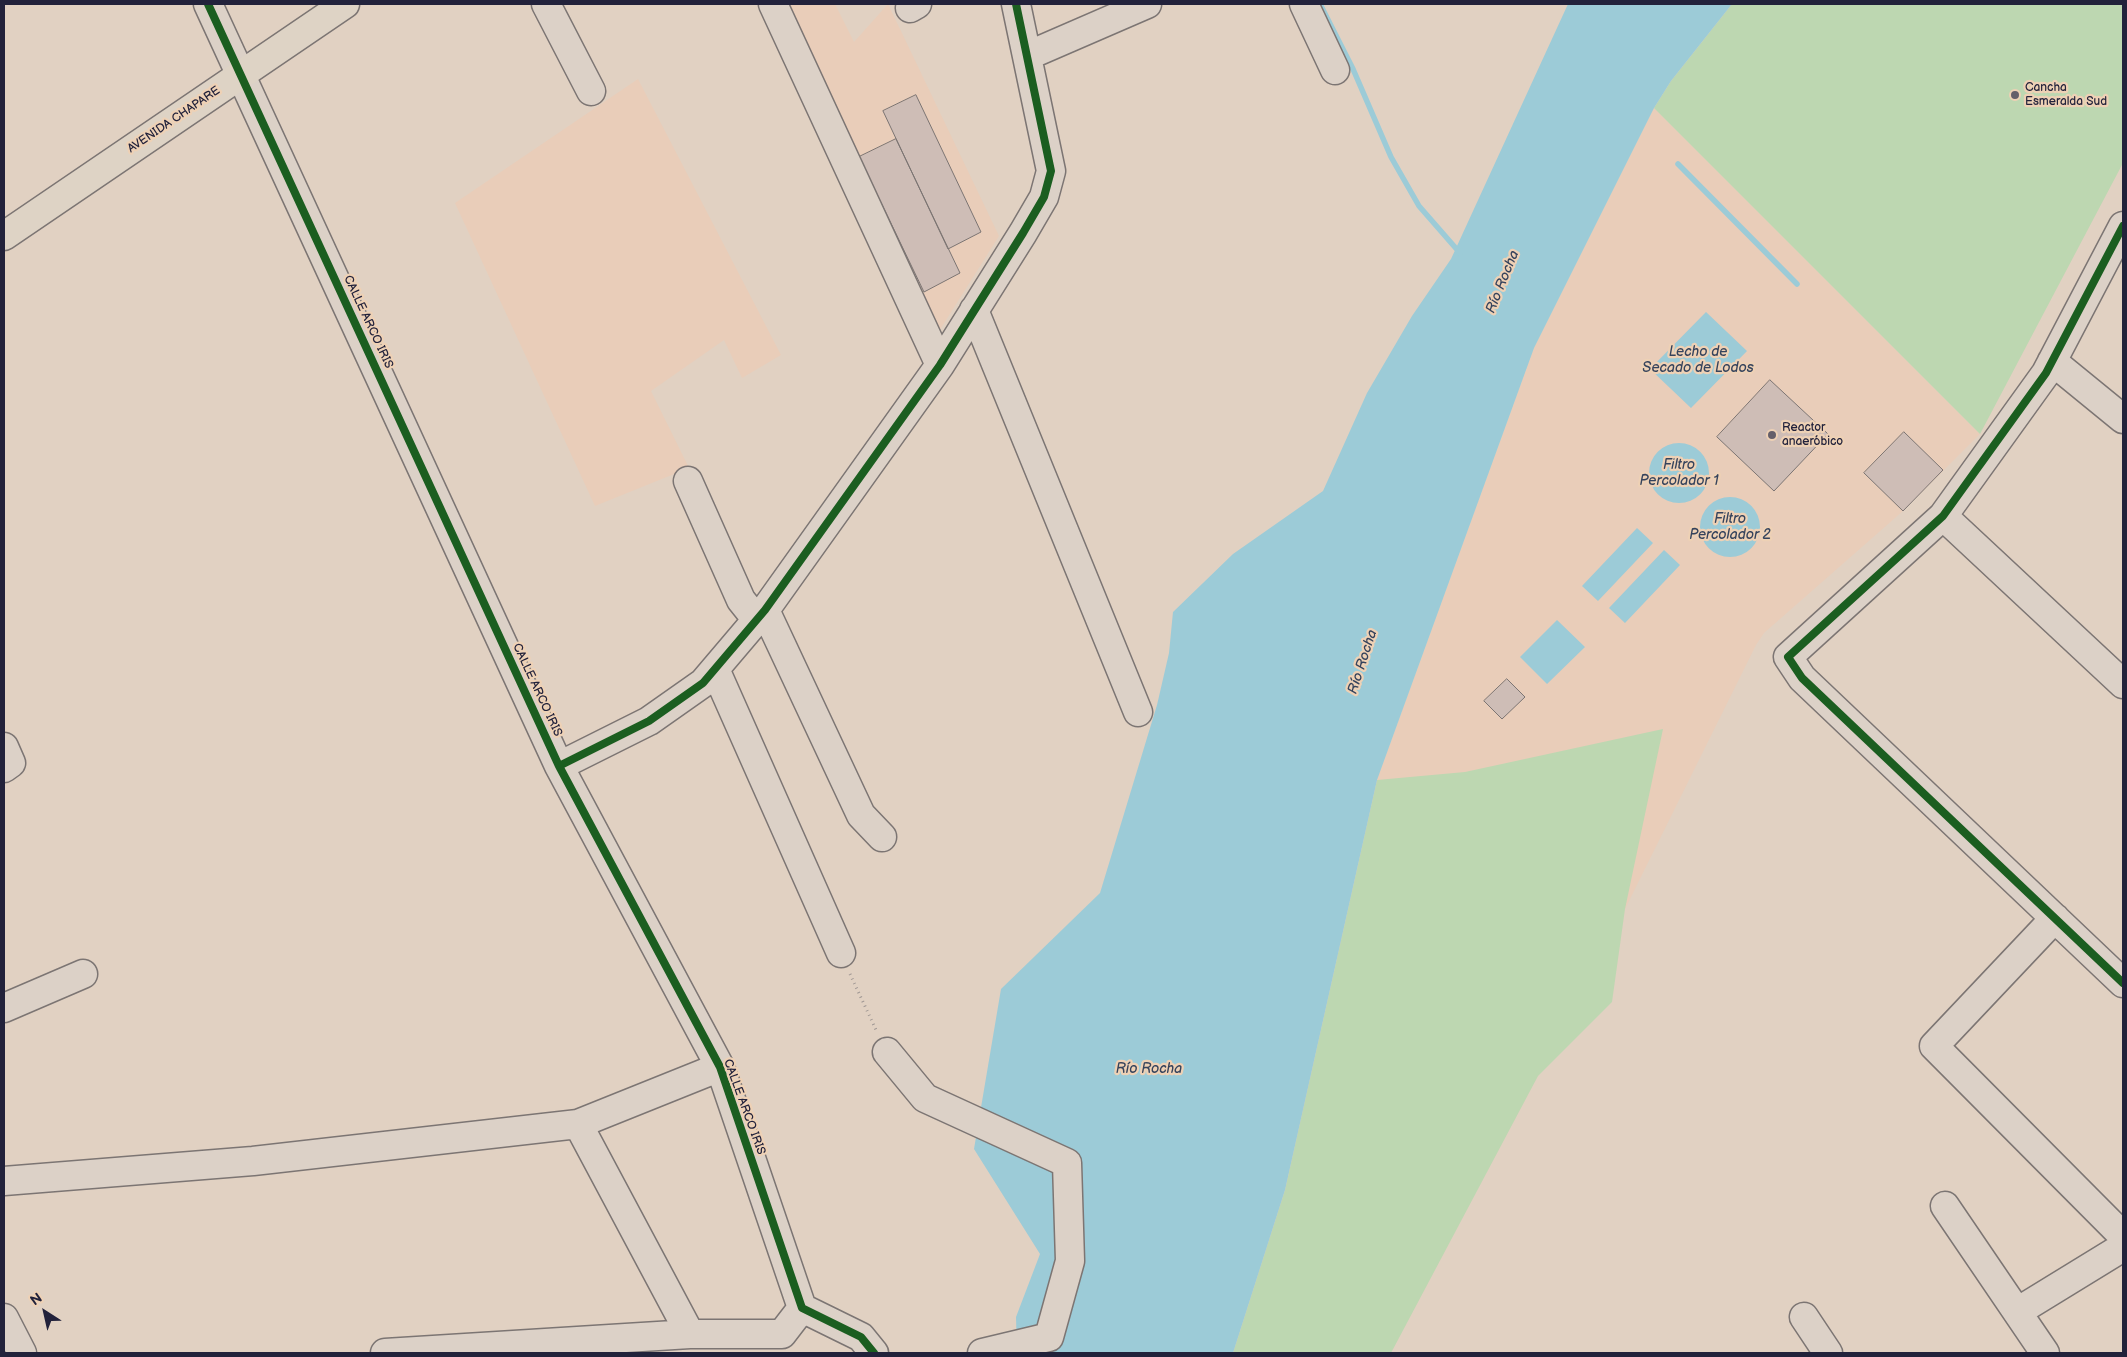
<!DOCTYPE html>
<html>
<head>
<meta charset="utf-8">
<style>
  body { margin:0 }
  #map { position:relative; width:2127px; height:1357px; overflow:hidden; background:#e1d1c2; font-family:"Balsamiq Sans",sans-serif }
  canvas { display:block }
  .frame { position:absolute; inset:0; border:5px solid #22223b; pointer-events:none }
  .north { position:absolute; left:20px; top:1287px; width:50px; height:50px; -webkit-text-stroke:4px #eed1b5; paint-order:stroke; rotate:325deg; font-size:14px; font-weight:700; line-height:20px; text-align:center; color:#22223b }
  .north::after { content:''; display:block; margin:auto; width:18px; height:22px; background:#22223b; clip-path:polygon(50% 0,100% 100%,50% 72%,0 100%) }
</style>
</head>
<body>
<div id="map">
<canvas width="2127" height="1357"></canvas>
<div class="frame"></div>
<div class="north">N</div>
</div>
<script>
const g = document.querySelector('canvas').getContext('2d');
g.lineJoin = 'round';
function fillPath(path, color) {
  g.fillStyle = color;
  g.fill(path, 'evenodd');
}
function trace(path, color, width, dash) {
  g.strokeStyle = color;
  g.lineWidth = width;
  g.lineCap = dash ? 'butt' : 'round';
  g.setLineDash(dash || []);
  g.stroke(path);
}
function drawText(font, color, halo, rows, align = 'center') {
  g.font = font + ' "Balsamiq Sans",sans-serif';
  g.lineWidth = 4.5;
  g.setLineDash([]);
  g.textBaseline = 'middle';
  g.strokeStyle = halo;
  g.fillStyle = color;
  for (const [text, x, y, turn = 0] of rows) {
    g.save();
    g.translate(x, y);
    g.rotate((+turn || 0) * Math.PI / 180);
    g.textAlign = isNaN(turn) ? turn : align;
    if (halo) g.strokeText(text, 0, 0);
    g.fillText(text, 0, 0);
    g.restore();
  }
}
fillPath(new Path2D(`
  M784,4H835L854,42L888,4L999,236L936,336Z
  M638,79L781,355L742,378L724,340L651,391L689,468L595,506L455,203Z
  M1654,108L1980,434L1903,511L1764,633L1756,645L1625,909L1233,1353L1285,1190L1377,780L1534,348Z`), '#e9cdb9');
fillPath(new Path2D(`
  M1732,4H2123V163L1980,434L1654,108L1671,81Z
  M1663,729L1625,909L1612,1002L1538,1076L1391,1353H1233L1285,1190L1377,780L1465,772Z`), '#bdd7b1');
fillPath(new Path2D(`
  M1568,4H1732L1671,81L1654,108L1534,348L1377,780L1285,1190L1233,1353H1017L1016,1317L1040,1254L974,1149L1001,989L1100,893L1157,705L1169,653L1173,612L1233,554L1323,491L1367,393L1412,316L1451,259Z
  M1706,312L1747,351L1691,408L1650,369Z
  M1649 473a30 30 0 1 1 60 0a30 30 0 1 1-60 0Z
  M1700 527a30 30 0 1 1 60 0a30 30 0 1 1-60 0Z
  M1637,528L1653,543L1598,601L1582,586Z
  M1664,550L1680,565L1625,623L1609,608Z
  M1557,620L1585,647L1547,684L1520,657Z`), '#9ccbd7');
trace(new Path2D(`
  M1320,4L1353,69L1391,157L1419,206L1460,253
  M1678,164L1797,284`), '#9ccbd7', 5.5);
const building = new Path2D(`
  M916,95L981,232L948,249L883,111Z
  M896,139L960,273L924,292L859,157Z
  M1770,380L1828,434L1774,491L1717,437Z
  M1904,432L1943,470L1903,511L1864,473Z
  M1507,679L1525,697L1502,719L1484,701Z`);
fillPath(building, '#cebdb6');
trace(building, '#7c7573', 1);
const minor = new Path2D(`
  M208,4L559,766L720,1067L802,1308L861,1337L874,1353
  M546,4L591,91
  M773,4L940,365
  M1304,4L1335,70
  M910,8L917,4
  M1027,56L1147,4
  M2123,226L2046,373L1943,516L1788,657L1802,678L2123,983
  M974,310L1138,712
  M2052,361L2123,419
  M688,481L741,600L757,620
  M1943,516L2123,684
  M765,610L861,815L882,837
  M715,669L841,953
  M4,747L11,763L4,768
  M559,766L649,721L703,683L765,610L940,365L1023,233L1044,197L1051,171L1016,4
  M2055,918L1934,1046L2123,1236
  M4,1008L83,974
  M887,1052L925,1098L1067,1163L1070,1261L1049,1337L982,1353
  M578,1124L690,1334
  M4,1181L253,1161L578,1124L720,1067
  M1945,1206L2045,1353
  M2017,1312L2123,1247
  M1804,1317L1828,1353
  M4,1318L22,1353
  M385,1353L690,1334H782L802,1308`);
const major = new Path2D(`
  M4,236L345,4`);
trace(minor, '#7c7573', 31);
trace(major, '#7c7573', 31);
trace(new Path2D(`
  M850,974L877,1032`), '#a09894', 3, [1, 4]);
trace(minor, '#dcd1c7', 28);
trace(major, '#ded3c5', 28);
trace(new Path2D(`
  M208,4L559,766L720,1067L802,1308L861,1337L874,1353
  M2123,226L2046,373L1943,516L1788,657L1802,678L2123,983
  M559,766L649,721L703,683L765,610L940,365L1023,233L1044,197L1051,171L1016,4`), '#1b5e20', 8);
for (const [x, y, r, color] of [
  [2015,95,5,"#655f6a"],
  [1772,435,5,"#655f6a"]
]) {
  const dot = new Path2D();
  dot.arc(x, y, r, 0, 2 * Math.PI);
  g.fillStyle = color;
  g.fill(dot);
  trace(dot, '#eed1b5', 2);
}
drawText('12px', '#22223b', '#eed1b5', [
  ["Cancha",2025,88],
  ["Esmeralda Sud",2025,102],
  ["Reactor",1782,428],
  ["anaeróbico",1782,442]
], 'left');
drawText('12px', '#22223b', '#eed1b5', [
  ["AVENIDA CHAPARE",174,120,-34],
  ["CALLE ARCO IRIS",368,322,65],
  ["CALLE ARCO IRIS",537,690,65],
  ["CALLE ARCO IRIS",744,1107,70]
]);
drawText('italic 14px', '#35435c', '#eed1b5', [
  ["Río Rocha",1503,282,-68],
  ["Lecho de",1698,352],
  ["Secado de Lodos",1698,368],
  ["Filtro",1679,465],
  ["Percolador 1",1679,481],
  ["Filtro",1730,519],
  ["Percolador 2",1730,535],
  ["Río Rocha",1363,662,-72],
  ["Río Rocha",1149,1069]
]);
</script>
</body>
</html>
